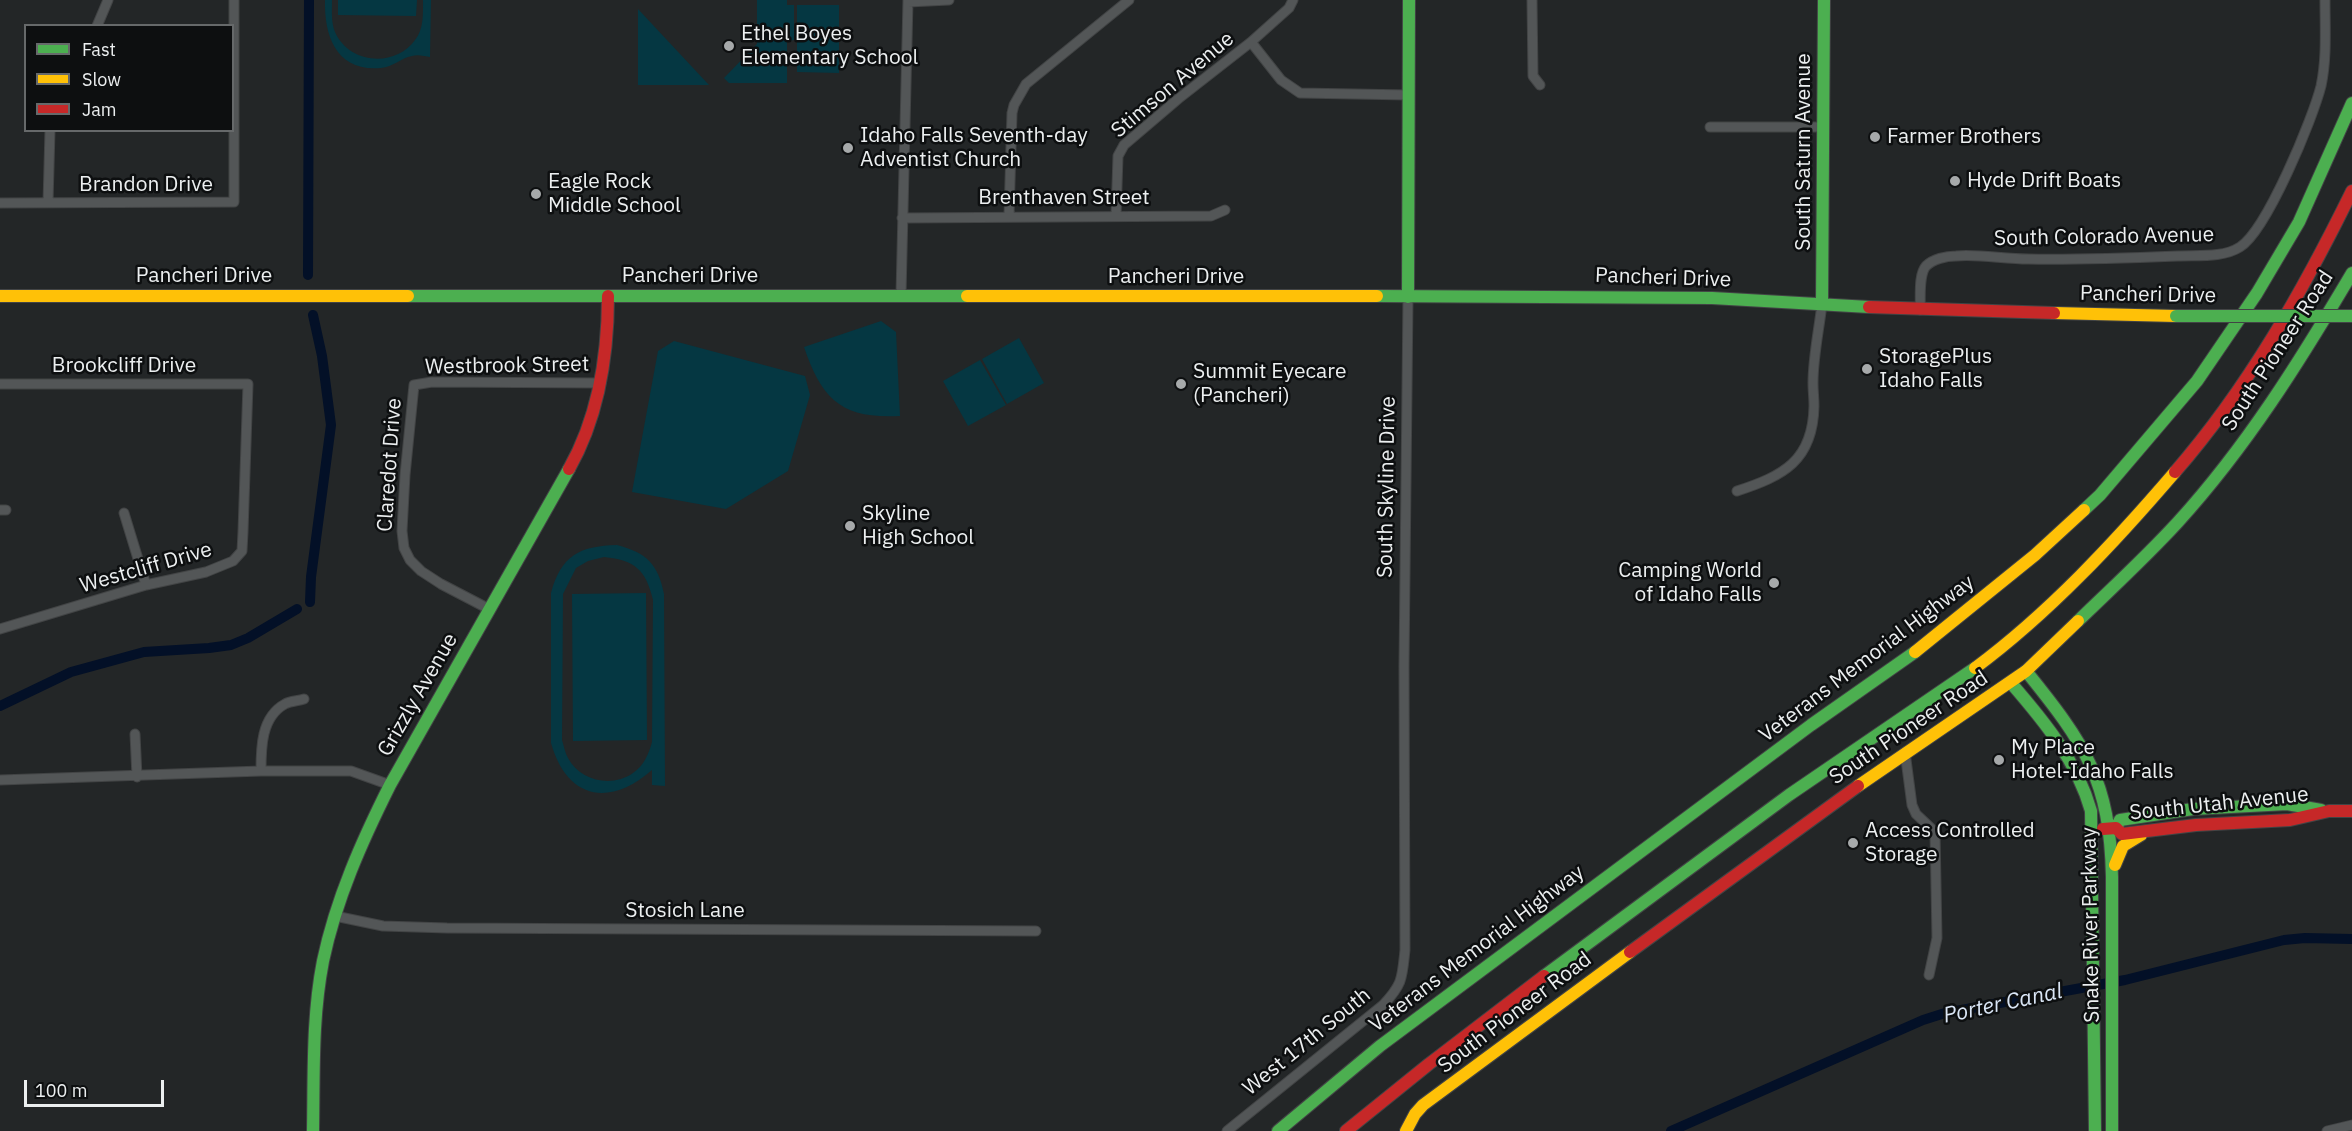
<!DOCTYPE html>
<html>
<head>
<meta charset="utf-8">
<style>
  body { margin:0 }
  #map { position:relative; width:2352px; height:1131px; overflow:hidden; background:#232627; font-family:"IBM Plex Sans",sans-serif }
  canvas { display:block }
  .legend { position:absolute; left:24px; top:24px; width:210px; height:108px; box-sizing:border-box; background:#0d0f10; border:2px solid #66696a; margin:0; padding:8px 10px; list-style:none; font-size:18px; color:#eceff0 }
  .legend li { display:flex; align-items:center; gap:12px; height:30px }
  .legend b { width:30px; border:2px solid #66696a }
  .scale { position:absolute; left:24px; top:1080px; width:140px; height:27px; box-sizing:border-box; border:3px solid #eceff0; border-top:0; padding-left:8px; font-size:18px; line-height:21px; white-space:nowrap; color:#eceff0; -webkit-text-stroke:4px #0d0f10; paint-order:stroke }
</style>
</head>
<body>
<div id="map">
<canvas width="2352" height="1131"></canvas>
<ul class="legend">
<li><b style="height:8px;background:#4caf50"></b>Fast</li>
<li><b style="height:8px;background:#ffc107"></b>Slow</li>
<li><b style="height:8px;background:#c62828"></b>Jam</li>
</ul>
<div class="scale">100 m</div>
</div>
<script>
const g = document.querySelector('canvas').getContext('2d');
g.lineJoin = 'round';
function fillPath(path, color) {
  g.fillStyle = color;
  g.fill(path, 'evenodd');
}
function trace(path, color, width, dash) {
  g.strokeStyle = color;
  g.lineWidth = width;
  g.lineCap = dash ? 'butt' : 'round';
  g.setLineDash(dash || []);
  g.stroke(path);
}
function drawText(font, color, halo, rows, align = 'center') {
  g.font = font + ' "IBM Plex Sans",sans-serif';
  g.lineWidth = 5;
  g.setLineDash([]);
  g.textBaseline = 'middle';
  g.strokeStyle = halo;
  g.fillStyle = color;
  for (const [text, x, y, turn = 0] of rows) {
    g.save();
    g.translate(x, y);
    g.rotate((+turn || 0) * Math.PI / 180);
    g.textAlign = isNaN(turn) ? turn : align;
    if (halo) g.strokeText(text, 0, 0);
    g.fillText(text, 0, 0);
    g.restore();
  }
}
fillPath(new Path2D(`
  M325,0H332C332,11 331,22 335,32C349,64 395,68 415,40C424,29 423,13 423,0H431L430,57C425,56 417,54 412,56C401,58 393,67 381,68C337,72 324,37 325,0Z
  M338,0H417L416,16L338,15Z
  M757,0H787V5H794V40L787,41V83H729L724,78L757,44Z
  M797,5H839V73L797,72Z
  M638,9L709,85H638Z
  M881,321L896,332L900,416C842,419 822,400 804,347Z
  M1019,338L1044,383L1007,404L982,359Z
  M674,341L805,376L810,395L788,471L726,509L632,492L658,351Z
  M980,360L1006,405L968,426L943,381Z
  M617,545C647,553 658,564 664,594L665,786L652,785V770C610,807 567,800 551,743V593C561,556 579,546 617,545ZM604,557C635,560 646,570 653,600L652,742C649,753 644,766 633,773C612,788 580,781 568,758C565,753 564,746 562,740L563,594L576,568L588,561Z
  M646,593L647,740L573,741L572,594Z`), '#053742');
trace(new Path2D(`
  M308,275L309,0
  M310,602L311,577L331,425L322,356L313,315
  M0,706L71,672L144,652L209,648L231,645L248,638L297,609
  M1671,1131L1923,1020L1945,1013L2125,980L2284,940L2305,938L2352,939`), '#031027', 10);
const street = new Path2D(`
  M1532,0L1533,76L1540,85
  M908,2L949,0
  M97,26L108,0
  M1251,42L1281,80L1300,93L1409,95
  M1710,127H1824
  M0,203L234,202V0
  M48,203L50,130
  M1009,216L1012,113L1014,105L1026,84L1129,0
  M1116,216L1118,156L1124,145L1178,99L1251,42L1289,8L1293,0
  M902,218L1211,216L1225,210
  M901,295L908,0
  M1920,310C1921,298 1918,275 1926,266C1933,259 1946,256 1956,256C1979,254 2004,259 2028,259C2078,260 2128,258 2178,256C2198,255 2223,258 2240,247C2267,230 2313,118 2321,86C2327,58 2325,29 2325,0
  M0,384H248L243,532L242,551L233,561L206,572L146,585L0,629
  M1737,491C1783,476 1813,461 1814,406C1814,398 1813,391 1813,383C1813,357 1819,330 1822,304
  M0,510H6
  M124,513L146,585
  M489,609L441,584L421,571L410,560L404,548L402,531L405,475L414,385L432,382L601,383
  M135,734L137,777
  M1905,752L1912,805L1916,814L1935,832L1937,938L1929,975
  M261,771C261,748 261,717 285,704C290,701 298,701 304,699
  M0,780L261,771H351L390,785
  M335,916L383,926L447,928L1036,931
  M1227,1131L1383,1005C1403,984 1402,978 1405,950L1404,666L1408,297
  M2327,1131L2352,1125`);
const fast = new Path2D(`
  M408,296H967
  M1377,296L1712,298L1869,307
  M1408,297L1409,0
  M1822,304L1824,0
  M2084,510L2100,495L2197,381L2257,293L2299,222L2352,103
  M2078,621C2111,589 2146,557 2178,522C2247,446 2300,361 2352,273
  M2026,671C2085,744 2110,780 2112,877V1131
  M2011,683C2044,721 2077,761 2091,811L2095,1131
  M2116,828L2120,820L2193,809L2287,804L2321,810
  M1544,976L1789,795L1975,668
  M313,1131C314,1074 312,1017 323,961C336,899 362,841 390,785L569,469
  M1278,1131L1380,1046L1811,725L1915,652`);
const slow = new Path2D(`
  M0,296H408
  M967,296H1377
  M2054,313L2176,316
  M1915,652L2035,555L2084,510
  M1975,668C2049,613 2115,542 2175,472
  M1858,786L2026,671L2078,621
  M2115,865L2123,846L2141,835
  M1406,1131L1415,1114L1423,1105L1630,952`);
const jam = new Path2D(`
  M1869,307L2054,313
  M569,469C599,416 608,356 608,296
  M2175,472C2248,388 2303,291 2352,191
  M2103,829L2116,828L2122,834L2196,825L2290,820L2329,811H2352
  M1630,952L1858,786
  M1346,1131L1429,1064L1544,976`);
trace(street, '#424445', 11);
trace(fast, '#424445', 14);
trace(slow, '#424445', 14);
trace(jam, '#424445', 14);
trace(street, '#535657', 9);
trace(fast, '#4caf50', 12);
trace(slow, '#ffc107', 12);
trace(jam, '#c62828', 12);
const fastBridge = new Path2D(`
  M2176,316H2352`);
trace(fastBridge, '#424445', 14, []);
trace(fastBridge, '#4caf50', 12);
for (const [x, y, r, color] of [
  [729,46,6,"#a6a9aa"],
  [1875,137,6,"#a6a9aa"],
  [848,148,6,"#a6a9aa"],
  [1955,181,6,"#a6a9aa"],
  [536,194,6,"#a6a9aa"],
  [1867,369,6,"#a6a9aa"],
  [1181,384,6,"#a6a9aa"],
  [850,526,6,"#a6a9aa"],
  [1774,583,6,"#a6a9aa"],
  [1999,760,6,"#a6a9aa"],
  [1853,843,6,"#a6a9aa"]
]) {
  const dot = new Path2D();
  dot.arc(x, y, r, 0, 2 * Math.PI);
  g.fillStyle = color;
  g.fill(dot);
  trace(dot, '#0d0f10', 2);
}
drawText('21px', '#eceff0', '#0d0f10', [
  ["Ethel Boyes",741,34],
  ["Elementary School",741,58],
  ["Idaho Falls Seventh-day",860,136],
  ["Adventist Church",860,160],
  ["Farmer Brothers",1887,137],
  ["Hyde Drift Boats",1967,181],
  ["Eagle Rock",548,182],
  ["Middle School",548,206],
  ["StoragePlus",1879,357],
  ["Idaho Falls",1879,381],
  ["Summit Eyecare",1193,372],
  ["(Pancheri)",1193,396],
  ["Skyline",862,514],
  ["High School",862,538],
  ["Camping World",1762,571,"right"],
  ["of Idaho Falls",1762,595,"right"],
  ["My Place",2011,748],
  ["Hotel-Idaho Falls",2011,772],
  ["Access Controlled",1865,831],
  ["Storage",1865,855]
], 'left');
drawText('21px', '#eceff0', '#0d0f10', [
  ["Stimson Avenue",1173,85,-40],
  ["South Saturn Avenue",1804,152,-90],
  ["Brandon Drive",146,185],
  ["Brenthaven Street",1064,198],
  ["South Colorado Avenue",2104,237,-1],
  ["Pancheri Drive",204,276],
  ["Pancheri Drive",690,276],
  ["Pancheri Drive",1176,277],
  ["Pancheri Drive",1663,278,2],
  ["Pancheri Drive",2148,295,1],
  ["South Pioneer Road",2278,351,-57],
  ["Brookcliff Drive",124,366],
  ["Westbrook Street",507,366,-1],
  ["Claredot Drive",390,465,-86],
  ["South Skyline Drive",1387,487,-89],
  ["Westcliff Drive",146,568,-16],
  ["Veterans Memorial Highway",1867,659,-37],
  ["Grizzly Avenue",418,695,-60],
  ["South Pioneer Road",1909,728,-34],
  ["South Utah Avenue",2219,804,-6],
  ["Stosich Lane",685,911],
  ["Snake River Parkway",2091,925,-91],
  ["Veterans Memorial Highway",1477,949,-37],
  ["South Pioneer Road",1515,1013,-37],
  ["West 17th South",1307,1042,-39]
]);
drawText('italic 22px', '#dae6f6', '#0d0f10', [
  ["Porter Canal",2003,1004,-12]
]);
</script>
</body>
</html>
